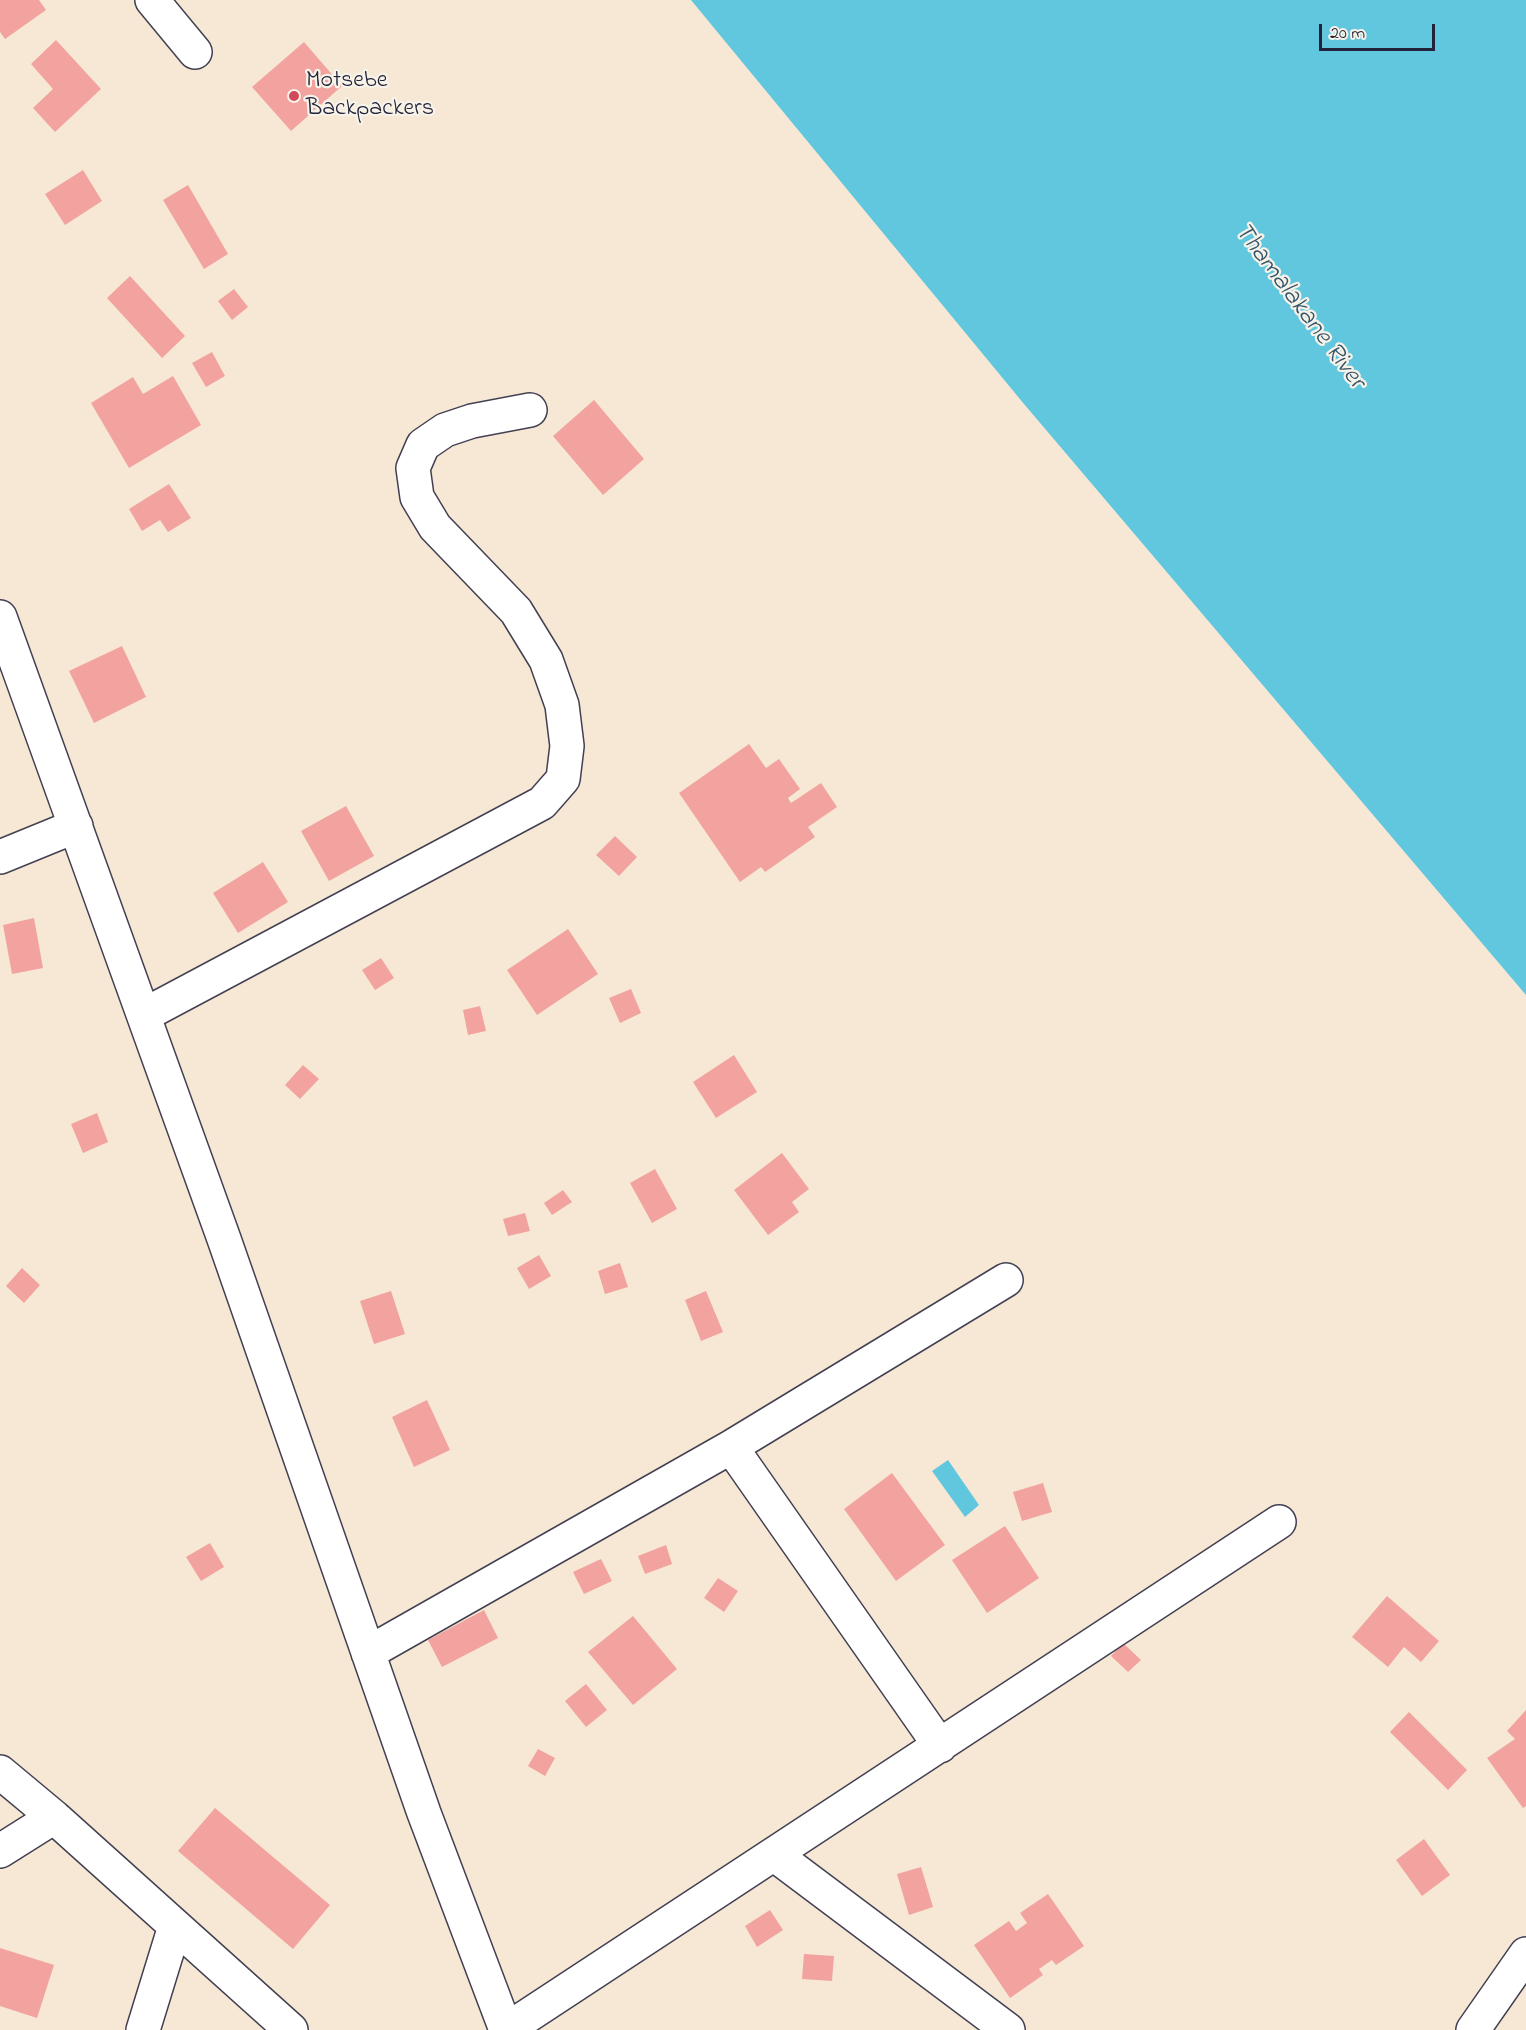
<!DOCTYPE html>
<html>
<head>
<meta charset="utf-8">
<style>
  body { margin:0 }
  #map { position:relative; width:1526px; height:2030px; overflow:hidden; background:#f6e8d5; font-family:"Indie Flower",sans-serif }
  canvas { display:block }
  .scale { position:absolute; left:1319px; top:24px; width:116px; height:27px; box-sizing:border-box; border:3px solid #22223b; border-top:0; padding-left:8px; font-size:18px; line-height:21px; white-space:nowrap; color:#22223b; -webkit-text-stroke:4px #f7f3e8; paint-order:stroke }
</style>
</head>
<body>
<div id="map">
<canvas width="1526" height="2030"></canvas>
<div class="scale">20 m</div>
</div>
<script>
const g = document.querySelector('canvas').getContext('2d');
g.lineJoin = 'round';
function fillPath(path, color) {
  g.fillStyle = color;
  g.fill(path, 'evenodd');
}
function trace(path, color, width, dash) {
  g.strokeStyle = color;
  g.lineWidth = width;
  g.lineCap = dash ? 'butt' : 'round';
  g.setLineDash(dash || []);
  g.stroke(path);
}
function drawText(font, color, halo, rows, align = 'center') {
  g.font = font + ' "Indie Flower",sans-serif';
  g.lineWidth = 4.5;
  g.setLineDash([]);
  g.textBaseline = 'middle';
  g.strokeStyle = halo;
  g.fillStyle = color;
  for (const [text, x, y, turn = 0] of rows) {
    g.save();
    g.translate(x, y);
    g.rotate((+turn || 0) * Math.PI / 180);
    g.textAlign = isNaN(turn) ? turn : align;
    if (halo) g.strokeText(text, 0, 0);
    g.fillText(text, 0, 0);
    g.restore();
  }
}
fillPath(new Path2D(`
  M691,0H1526V995L1024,404Z
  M948,1460L979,1505L965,1517L932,1471Z`), '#61c7df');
fillPath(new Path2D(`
  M0,0H39L46,10L5,39L0,32Z
  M56,40L101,89L55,132L33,108L53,89L31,64Z
  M304,42L342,86L291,131L252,87Z
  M83,170L102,201L65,225L45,194Z
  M188,185L228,254L204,269L163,200Z
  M130,276L185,336L162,358L107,298Z
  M234,289L248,307L232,320L218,301Z
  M212,352L225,376L206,387L192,363Z
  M173,376L201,425L129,468L91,403L133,377L143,394Z
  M594,400L644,459L603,495L553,436Z
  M169,484L191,518L168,532L160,520L142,531L129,509Z
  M122,646L146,697L94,723L69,671Z
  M749,744L766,768L779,759L800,789L788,798L791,803L821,783L837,807L808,827L815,837L765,872L761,867L740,882L679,793Z
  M346,806L374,856L329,881L301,831Z
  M615,836L637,857L619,876L596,855Z
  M263,862L288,902L238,933L213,893Z
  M34,918L43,968L12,974L3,925Z
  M568,929L598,974L537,1015L507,970Z
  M381,958L394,978L375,990L362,970Z
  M631,989L641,1013L620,1023L609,998Z
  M480,1006L486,1031L468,1035L463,1010Z
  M734,1055L757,1092L716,1118L693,1082Z
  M303,1065L319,1079L300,1099L285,1085Z
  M97,1113L108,1142L83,1153L71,1124Z
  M782,1153L809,1189L792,1202L799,1212L768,1235L734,1190Z
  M655,1169L677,1209L652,1223L630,1183Z
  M563,1190L572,1202L552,1215L544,1203Z
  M525,1213L530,1231L508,1236L503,1219Z
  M539,1255L551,1276L529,1289L517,1268Z
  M620,1263L628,1287L605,1294L598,1271Z
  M22,1268L40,1285L24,1303L6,1286Z
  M391,1291L405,1334L374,1344L360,1301Z
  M706,1291L723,1332L701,1341L685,1300Z
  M427,1400L450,1450L414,1467L392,1417Z
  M892,1473L945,1545L896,1581L844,1509Z
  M1043,1483L1052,1512L1022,1521L1013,1492Z
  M1005,1526L1039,1578L987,1613L952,1560Z
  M210,1543L224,1567L201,1581L186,1557Z
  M666,1545L672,1564L645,1574L638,1556Z
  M601,1559L612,1581L584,1594L573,1572Z
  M718,1578L738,1591L724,1612L704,1598Z
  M1387,1596L1439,1641L1421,1662L1404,1647L1388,1667L1352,1637Z
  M484,1610L498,1638L442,1667L428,1640Z
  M633,1616L677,1669L633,1705L588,1652Z
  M1123,1643L1141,1660L1128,1672L1111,1656Z
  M586,1684L607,1710L586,1727L565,1701Z
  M1526,1710V1806L1523,1808L1487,1758L1515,1739L1507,1731Z
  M1409,1712L1467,1770L1448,1790L1390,1732Z
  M538,1749L555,1758L545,1776L528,1766Z
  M215,1808L330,1905L293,1949L178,1851Z
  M1424,1839L1450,1875L1422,1896L1396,1860Z
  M921,1867L933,1907L909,1915L897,1874Z
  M1048,1894L1084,1946L1056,1965L1052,1960L1039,1969L1043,1975L1010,1998L974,1945L1009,1921L1016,1931L1027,1923L1020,1913Z
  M770,1910L783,1930L757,1947L745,1926Z
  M0,1948L54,1965L37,2018L0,2006Z
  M804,1954L834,1956L832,1981L802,1979Z`), '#f2a39f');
const minor = new Path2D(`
  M152,0L195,52
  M0,617L224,1239L424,1813L506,2030
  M0,857L76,826
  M144,1015L542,803L563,779L567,746L562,705L546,660L516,611L435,527L417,497L413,468L423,445L445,430L472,421L530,410
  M731,1447L940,1746
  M368,1653L731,1447L1006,1280
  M0,1772L54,1817L291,2030
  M0,1851L54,1817
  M775,1855L1008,2030
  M143,2030L175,1926
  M506,2030L1279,1522
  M1473,2030L1526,1954`);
trace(minor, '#424052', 36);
trace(minor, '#fff', 33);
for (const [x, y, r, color] of [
  [294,96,6,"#d1495b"]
]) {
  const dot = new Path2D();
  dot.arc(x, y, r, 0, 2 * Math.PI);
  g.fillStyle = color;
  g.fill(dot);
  trace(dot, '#f7f3e8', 2);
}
drawText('24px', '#22223b', '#f7f3e8', [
  ["Motsebe",306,82],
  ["Backpackers",306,110]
], 'left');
drawText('italic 26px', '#35546c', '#f7f3e8', [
  ["Thamalakane River",1298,307,53]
]);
</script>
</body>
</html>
